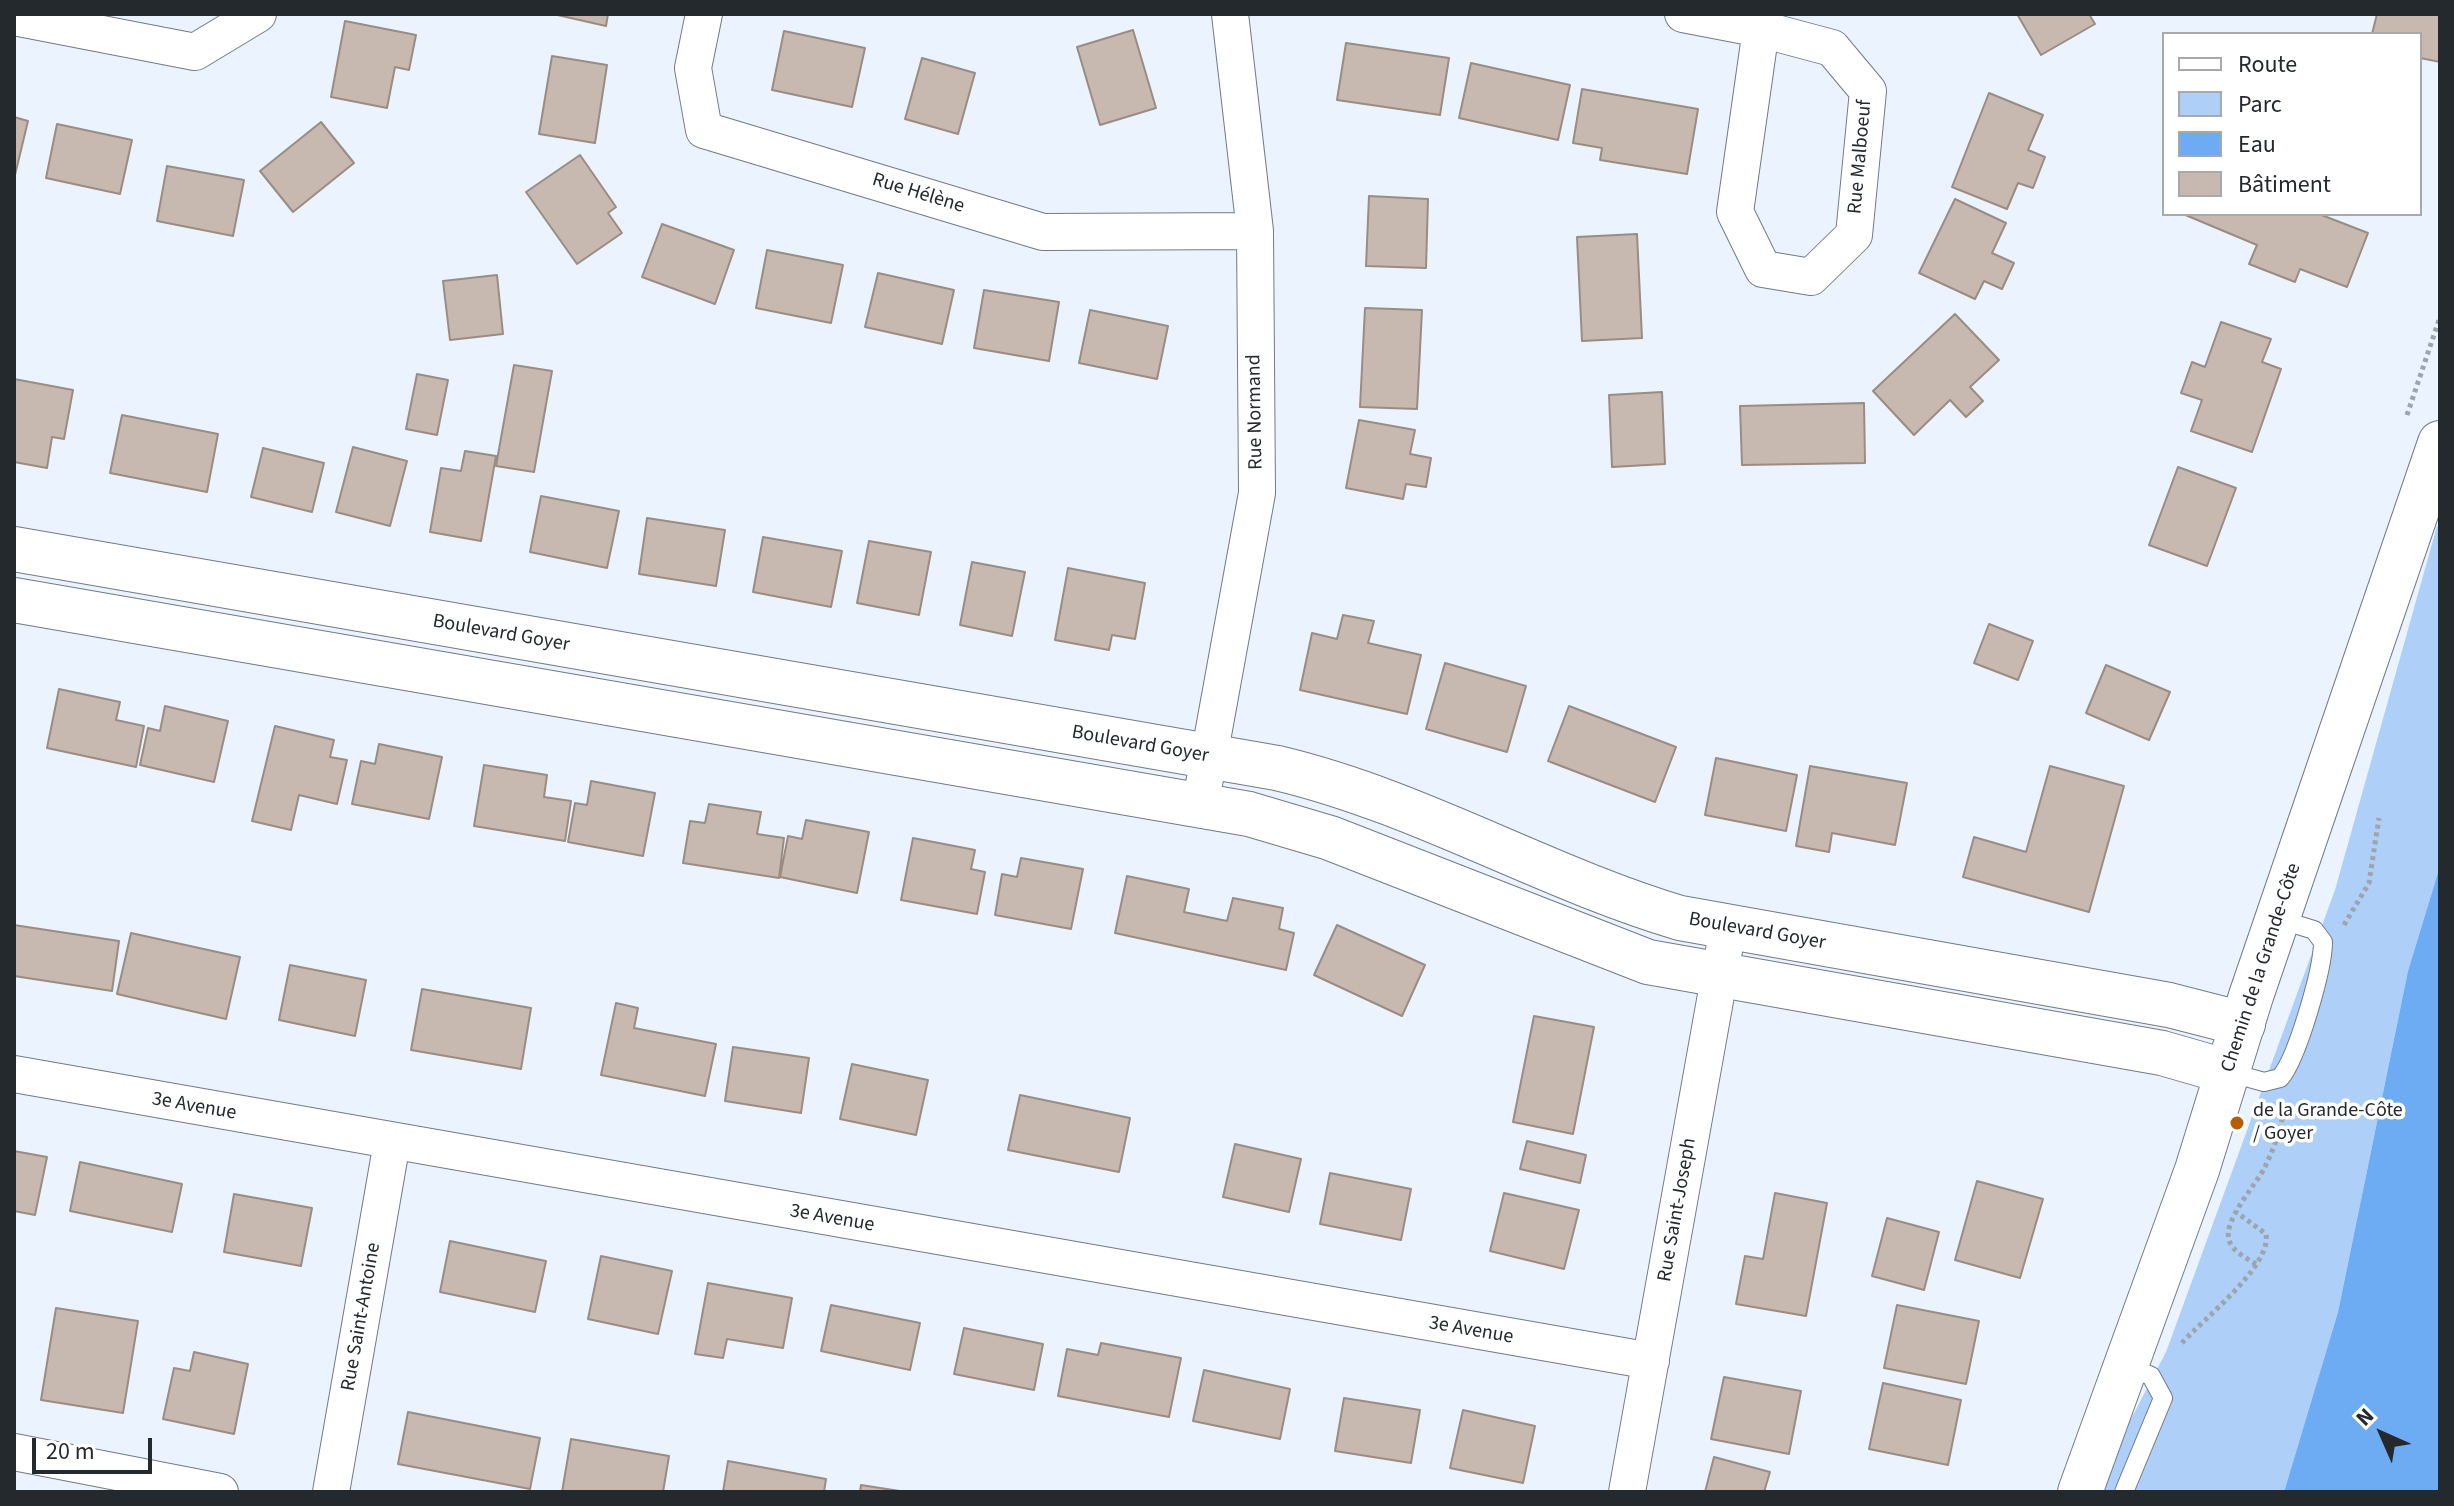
<!DOCTYPE html>
<html>
<head>
<meta charset="utf-8">
<style>
  body { margin:0 }
  #map { position:relative; width:2454px; height:1506px; overflow:hidden; background:#ebf4fe; font-family:"Source Sans 3",sans-serif }
  canvas { display:block }
  .frame { position:absolute; inset:0; border:16px solid #24292d; pointer-events:none }
  .legend { position:absolute; left:2162px; top:32px; width:260px; height:184px; box-sizing:border-box; background:#fff; border:2px solid #a7a9ab; margin:0; padding:10px 14px; list-style:none; font-size:24px; color:#24292d }
  .legend li { display:flex; align-items:center; gap:16px; height:40px }
  .legend b { width:40px; border:2px solid #a7a9ab }
  .north { position:absolute; left:2342px; top:1394px; width:80px; height:80px; -webkit-text-stroke:6px #fff; paint-order:stroke; rotate:315deg; font-size:22px; font-weight:700; line-height:32px; text-align:center; color:#24292d }
  .north::after { content:''; display:block; margin:auto; width:28px; height:36px; background:#24292d; clip-path:polygon(50% 0,100% 100%,50% 72%,0 100%) }
  .scale { position:absolute; left:32px; top:1438px; width:120px; height:36px; box-sizing:border-box; border:4px solid #24292d; border-top:0; padding-left:10px; font-size:24px; line-height:28px; white-space:nowrap; color:#24292d; -webkit-text-stroke:6px #fff; paint-order:stroke }
</style>
</head>
<body>
<div id="map">
<canvas width="2454" height="1506"></canvas>
<div class="frame"></div>
<ul class="legend">
<li><b style="height:10px;background:#fff"></b>Route</li>
<li><b style="height:22px;background:#adcff8"></b>Parc</li>
<li><b style="height:22px;background:#6dabf3"></b>Eau</li>
<li><b style="height:22px;background:#c8b9b0"></b>Bâtiment</li>
</ul>
<div class="north">N</div>
<div class="scale">20 m</div>
</div>
<script>
const g = document.querySelector('canvas').getContext('2d');
g.lineJoin = 'round';
function fillPath(path, color) {
  g.fillStyle = color;
  g.fill(path, 'evenodd');
}
function trace(path, color, width, dash) {
  g.strokeStyle = color;
  g.lineWidth = width;
  g.lineCap = dash ? 'butt' : 'round';
  g.setLineDash(dash || []);
  g.stroke(path);
}
function drawText(font, color, halo, rows, align = 'center') {
  g.font = font + ' "Source Sans 3",sans-serif';
  g.lineWidth = 7;
  g.setLineDash([]);
  g.textBaseline = 'middle';
  g.strokeStyle = halo;
  g.fillStyle = color;
  for (const [text, x, y, turn = 0] of rows) {
    g.save();
    g.translate(x, y);
    g.rotate((+turn || 0) * Math.PI / 180);
    g.textAlign = isNaN(turn) ? turn : align;
    if (halo) g.strokeText(text, 0, 0);
    g.fillText(text, 0, 0);
    g.restore();
  }
}
fillPath(new Path2D(`
  M2437,526L2440,528V866L2408,971L2338,1312L2284,1492H2099L2107,1465L2166,1352L2335,890Z`), '#adcff8');
fillPath(new Path2D(`
  M2440,866V1492H2284L2338,1312L2408,971Z`), '#6dabf3');
const building = new Path2D(`
  M553,14H608L606,26Z
  M2017,14H2089L2095,24L2041,55Z
  M2377,14H2440V62L2420,58V34H2372Z
  M345,21L416,35L409,70L395,67L387,108L331,97Z
  M1133,30L1156,108L1100,125L1077,47Z
  M784,31L865,48L852,107L772,90Z
  M1346,43L1449,58L1440,115L1337,100Z
  M552,56L607,65L595,143L539,134Z
  M922,58L975,73L958,134L905,119Z
  M1471,63L1570,85L1558,140L1459,118Z
  M1582,89L1698,109L1687,174L1600,160L1602,148L1573,143Z
  M1989,93L2043,115L2028,150L2045,157L2033,188L2018,183L2007,209L1952,187Z
  M14,117L28,121L15,175H14Z
  M321,122L354,163L293,212L260,171Z
  M57,124L132,140L120,194L46,178Z
  M580,155L616,207L608,213L622,233L577,264L526,192Z
  M167,166L244,180L233,236L157,221Z
  M1369,196L1428,199L1426,268L1366,266Z
  M1955,199L2006,223L1992,253L2014,263L2002,289L1984,281L1975,299L1919,273Z
  M2183,214H2319L2368,233L2347,287L2300,269L2295,282L2249,264L2257,245Z
  M662,224L734,250L715,304L642,277Z
  M1637,234L1642,338L1582,341L1577,237Z
  M767,250L843,265L831,323L756,308Z
  M878,273L954,290L942,344L865,327Z
  M497,275L503,334L450,340L443,281Z
  M984,290L1059,302L1049,361L974,348Z
  M1365,308L1422,310L1417,409L1360,407Z
  M1090,310L1168,326L1157,379L1079,363Z
  M1955,314L1999,360L1970,387L1983,401L1966,417L1950,400L1914,435L1873,391Z
  M2221,322L2271,339L2262,362L2281,369L2252,452L2191,431L2202,400L2181,393L2192,362L2205,367Z
  M514,365L552,371L534,472L496,466Z
  M417,374L448,380L437,435L406,429Z
  M14,379L73,390L64,439L52,437L47,468L14,462Z
  M1662,392L1665,464L1612,467L1609,395Z
  M1864,403L1865,463L1742,465L1740,406Z
  M122,415L218,434L207,492L110,473Z
  M1359,420L1415,430L1410,454L1431,458L1426,487L1406,484L1403,499L1346,488Z
  M353,447L407,461L390,526L336,512Z
  M263,448L324,463L312,512L251,497Z
  M465,451L496,456L481,541L430,532L441,468L461,471Z
  M2178,467L2236,488L2207,566L2149,545Z
  M541,496L619,511L607,568L530,552Z
  M647,518L725,530L716,586L639,574Z
  M763,537L842,551L831,607L753,592Z
  M869,541L931,552L919,615L857,603Z
  M972,562L1025,572L1012,636L960,625Z
  M1068,568L1145,583L1135,639L1112,635L1109,650L1055,640Z
  M1343,615L1374,621L1368,643L1421,655L1407,714L1300,690L1312,633L1337,639Z
  M1989,624L2033,641L2018,680L1974,663Z
  M1445,663L1526,686L1507,752L1426,729Z
  M2106,665L2170,692L2149,740L2086,713Z
  M59,689L120,702L116,720L144,726L136,767L47,748Z
  M165,706L228,721L214,782L140,765L148,728L160,731Z
  M1569,706L1676,747L1655,802L1548,761Z
  M275,726L334,740L330,757L347,760L337,804L299,795L291,830L252,821Z
  M379,744L442,757L429,819L352,804L361,761L375,764Z
  M1716,758L1797,775L1786,831L1705,815Z
  M484,765L547,775L544,797L571,801L565,841L474,826Z
  M1810,766L1907,783L1895,845L1832,833L1829,852L1796,846Z
  M2050,766L2124,786L2089,912L1963,877L1974,837L2026,852Z
  M591,781L655,793L643,856L568,842L575,803L587,805Z
  M709,804L761,812L757,834L784,838L779,878L683,863L690,821L705,823Z
  M806,820L869,832L857,893L780,877L788,836L802,839Z
  M913,838L975,850L971,869L985,872L977,914L901,900Z
  M1021,858L1083,869L1071,929L995,915L1002,874L1017,877Z
  M1127,876L1189,889L1184,912L1227,921L1233,898L1283,908L1279,929L1294,933L1286,970L1115,933Z
  M14,925L119,941L112,991L14,976Z
  M1337,925L1425,965L1402,1016L1314,975Z
  M131,933L240,957L226,1019L117,994Z
  M290,965L366,980L355,1036L279,1020Z
  M422,989L531,1008L521,1069L411,1050Z
  M616,1003L638,1008L634,1028L716,1044L705,1096L601,1075Z
  M1534,1016L1594,1027L1573,1134L1513,1122Z
  M733,1047L809,1058L801,1113L725,1101Z
  M852,1064L928,1080L916,1135L840,1119Z
  M1020,1095L1130,1118L1119,1172L1008,1150Z
  M1527,1141L1586,1155L1580,1183L1520,1169Z
  M1235,1144L1301,1159L1289,1212L1223,1197Z
  M14,1151L47,1157L35,1215L14,1211Z
  M80,1162L182,1184L172,1232L70,1211Z
  M1330,1173L1411,1189L1401,1240L1320,1224Z
  M1977,1181L2043,1199L2020,1278L1955,1260Z
  M1504,1193L1579,1210L1564,1269L1490,1251Z
  M1775,1193L1827,1203L1806,1316L1736,1304L1745,1256L1763,1259Z
  M234,1194L312,1208L301,1266L224,1252Z
  M1887,1218L1939,1232L1924,1290L1872,1276Z
  M450,1241L546,1261L535,1312L440,1292Z
  M601,1256L672,1271L658,1334L588,1319Z
  M708,1283L792,1298L783,1348L727,1339L723,1358L695,1354Z
  M831,1305L920,1323L910,1370L821,1351Z
  M1897,1305L1979,1321L1966,1384L1884,1368Z
  M56,1308L138,1321L123,1413L41,1400Z
  M964,1328L1043,1344L1034,1390L954,1374Z
  M1101,1343L1181,1358L1169,1417L1058,1396L1067,1349L1098,1355Z
  M194,1352L248,1364L234,1434L163,1419L174,1368L190,1371Z
  M1204,1370L1290,1389L1280,1439L1193,1421Z
  M1724,1377L1801,1391L1789,1454L1711,1439Z
  M1883,1383L1961,1400L1948,1465L1869,1449Z
  M1344,1398L1420,1410L1411,1463L1335,1451Z
  M1463,1410L1535,1426L1523,1483L1450,1468Z
  M408,1412L540,1438L530,1489L398,1464Z
  M571,1439L669,1456L663,1492H562Z
  M1714,1457L1770,1472L1764,1492H1705Z
  M728,1461L826,1479L824,1492H723Z
  M861,1485L906,1492H860Z`);
fillPath(building, '#c8b9b0');
trace(building, '#9a8c83', 2);
const service = new Path2D(`
  M2228,1072L2264,1082L2280,1078C2297,1059 2323,969 2323,942L2314,930L2278,919
  M2124,1492L2163,1398L2151,1376L2126,1365`);
const minor = new Path2D(`
  M704,14L693,68L704,130L1043,232L1255,231
  M1683,14L1761,29L1832,48L1868,91L1854,235L1811,277L1763,269L1735,212L1761,29
  M14,17L195,52L258,14
  M1200,806L1257,493L1255,231L1230,14
  M14,1074L1651,1361
  M14,1452L220,1492
  M331,1492L392,1142
  M1627,1492L1728,928`);
const tertiary = new Path2D(`
  M14,549L1277,768C1417,801 1543,877 1680,918L2169,1005L2243,1024
  M14,600L1249,814L1330,838L1648,962L2162,1053L2228,1072`);
const secondary = new Path2D(`
  M2080,1492L2197,1170L2251,996L2440,443`);
trace(service, '#717b87', 20);
trace(minor, '#717b87', 38);
trace(tertiary, '#717b87', 46);
trace(secondary, '#717b87', 46);
trace(new Path2D(`
  M2407,415L2440,317
  M2344,925L2369,883L2379,818
  M2256,1264C2246,1258 2232,1251 2229,1240C2223,1220 2256,1185 2265,1167C2274,1148 2281,1129 2284,1108
  M2182,1343C2202,1320 2272,1266 2266,1234L2236,1212`), '#9da4ac', 5, [4, 4]);
trace(service, '#fff', 18);
trace(minor, '#fff', 36);
trace(tertiary, '#fff', 44);
trace(secondary, '#fff', 44);
for (const [x, y, r, color] of [
  [2237,1123,8,"#b85c02"]
]) {
  const dot = new Path2D();
  dot.arc(x, y, r, 0, 2 * Math.PI);
  g.fillStyle = color;
  g.fill(dot);
  trace(dot, '#fff', 3);
}
drawText('20px', '#24292d', '#fff', [
  ["Rue Malboeuf",1861,157,-85],
  ["Rue Hélène",918,194,17],
  ["Rue Normand",1256,412,-91],
  ["Boulevard Goyer",501,634,10],
  ["Boulevard Goyer",1140,745,10],
  ["Boulevard Goyer",1757,932,10],
  ["Chemin de la Grande-Côte",2262,968,-72],
  ["3e Avenue",194,1107,10],
  ["Rue Saint-Joseph",1678,1210,-80],
  ["3e Avenue",832,1219,10],
  ["Rue Saint-Antoine",362,1317,-80],
  ["3e Avenue",1471,1331,10]
]);
drawText('20px', '#24292d', '#fff', [
  ["de la Grande-Côte",2253,1112],
  ["/ Goyer",2253,1135]
], 'left');
</script>
</body>
</html>
